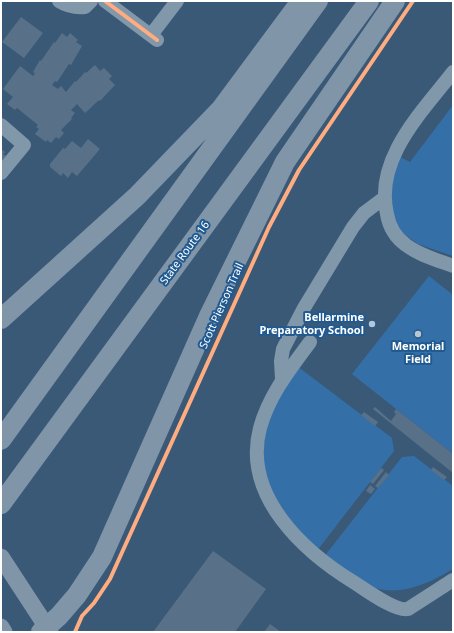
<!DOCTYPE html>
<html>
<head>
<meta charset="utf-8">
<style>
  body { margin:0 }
  #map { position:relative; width:454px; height:633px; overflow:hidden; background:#3a5977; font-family:"Noto Sans",sans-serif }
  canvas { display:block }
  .frame { position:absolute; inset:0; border:2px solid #fff; pointer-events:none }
</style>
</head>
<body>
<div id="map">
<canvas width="454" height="633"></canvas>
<div class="frame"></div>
</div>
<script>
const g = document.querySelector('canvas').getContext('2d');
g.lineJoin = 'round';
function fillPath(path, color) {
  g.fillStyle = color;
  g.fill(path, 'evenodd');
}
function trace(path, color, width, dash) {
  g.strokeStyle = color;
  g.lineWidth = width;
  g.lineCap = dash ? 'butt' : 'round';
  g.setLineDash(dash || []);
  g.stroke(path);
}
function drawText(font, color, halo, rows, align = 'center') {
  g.font = font + ' "Noto Sans",sans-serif';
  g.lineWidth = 4;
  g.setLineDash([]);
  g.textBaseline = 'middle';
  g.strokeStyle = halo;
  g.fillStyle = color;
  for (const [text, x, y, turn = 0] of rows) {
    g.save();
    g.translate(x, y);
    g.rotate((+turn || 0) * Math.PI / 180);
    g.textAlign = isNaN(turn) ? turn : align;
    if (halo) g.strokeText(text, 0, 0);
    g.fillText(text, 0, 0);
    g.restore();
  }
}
fillPath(new Path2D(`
  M453,105V256L418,244L404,234L393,219L388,194L400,157L410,162Z
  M429,276L453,295V454L352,374Z
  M297,366L392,438L394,451L316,552L278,508L263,466L265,424Z
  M414,456L453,486V569C429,583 403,596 374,588C363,585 335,565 323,558L402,457Z`), '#3470a7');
fillPath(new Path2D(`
  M21,17L43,33L24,58L2,42Z
  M62,33L67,37L70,33L78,40L76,42L82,46L71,65L69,64L57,82L55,81L52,85L58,89L61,86L66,92L75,81L76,82L85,72L86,73L95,65L100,71L104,68L112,76L109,79L115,85L100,101L99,100L85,113L77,104L71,110L75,113L71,118L72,119L61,130L64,133L59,139L56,137L51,143L47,140L46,142L35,134L39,129L36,127L38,125L17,108L15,110L7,104L13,97L3,89L20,66L33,76L35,73L33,72L40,60L41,61L54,42L55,43Z
  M88,139L100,149L77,176L72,172L68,178L63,173L61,176L50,167V164L63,148L65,149L72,141L81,148Z
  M1,149L5,152L3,154L6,156L1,163Z
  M375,407L391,421L396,414L394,412L396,409L453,454V473L373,409Z
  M364,412L378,422L375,426L361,415Z
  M433,467L447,477L444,480L431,470Z
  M381,468L384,470L373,484L370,482Z
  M386,472L389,475L378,488L375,486Z
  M370,485L375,489L371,494L366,491Z
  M213,551L266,589L235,632H153Z
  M270,624L281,632H264Z`), '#587188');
trace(new Path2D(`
  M59,1C67,6 76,8 85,7L91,1
  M105,1L157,40
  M151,35L177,1
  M453,72C422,112 374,159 387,214C389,226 395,237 406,245C419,255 437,260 453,266
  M1,125L24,145L1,173
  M310,342C290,369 269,395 260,428C242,496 304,552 355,583C366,590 396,612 408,609L453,580
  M282,379L281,361L283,349L304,308L353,227L364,213L384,198`), '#8197aa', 14);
trace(new Path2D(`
  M1,557L50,632
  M1,627L4,632`), '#8195a9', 17);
trace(new Path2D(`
  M1,319L137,196L221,109L301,1
  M1,440L318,1
  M1,504L369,1
  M41,632L59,616L77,595L102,557L209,316L285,162L395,1`), '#8195a9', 20);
trace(new Path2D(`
  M105,1L157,40
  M75,632L82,616L94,603L110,579L269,227L299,170L413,1`), '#ffac80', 4);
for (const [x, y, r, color] of [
  [372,324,4,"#bac5cf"],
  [418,334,4,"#bac5cf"]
]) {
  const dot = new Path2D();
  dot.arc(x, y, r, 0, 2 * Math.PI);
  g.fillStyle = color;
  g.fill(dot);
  trace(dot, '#205a91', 1.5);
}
drawText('11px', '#fff', '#205a91', [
  ["State Route 16",185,253,-54],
  ["Scott Pierson Trail",222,306,-66]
]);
drawText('bold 11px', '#fff', '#205a91', [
  ["Bellarmine",364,318],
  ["Preparatory School",364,331],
  ["Memorial",418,347,"center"],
  ["Field",418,360,"center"]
], 'right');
</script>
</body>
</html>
